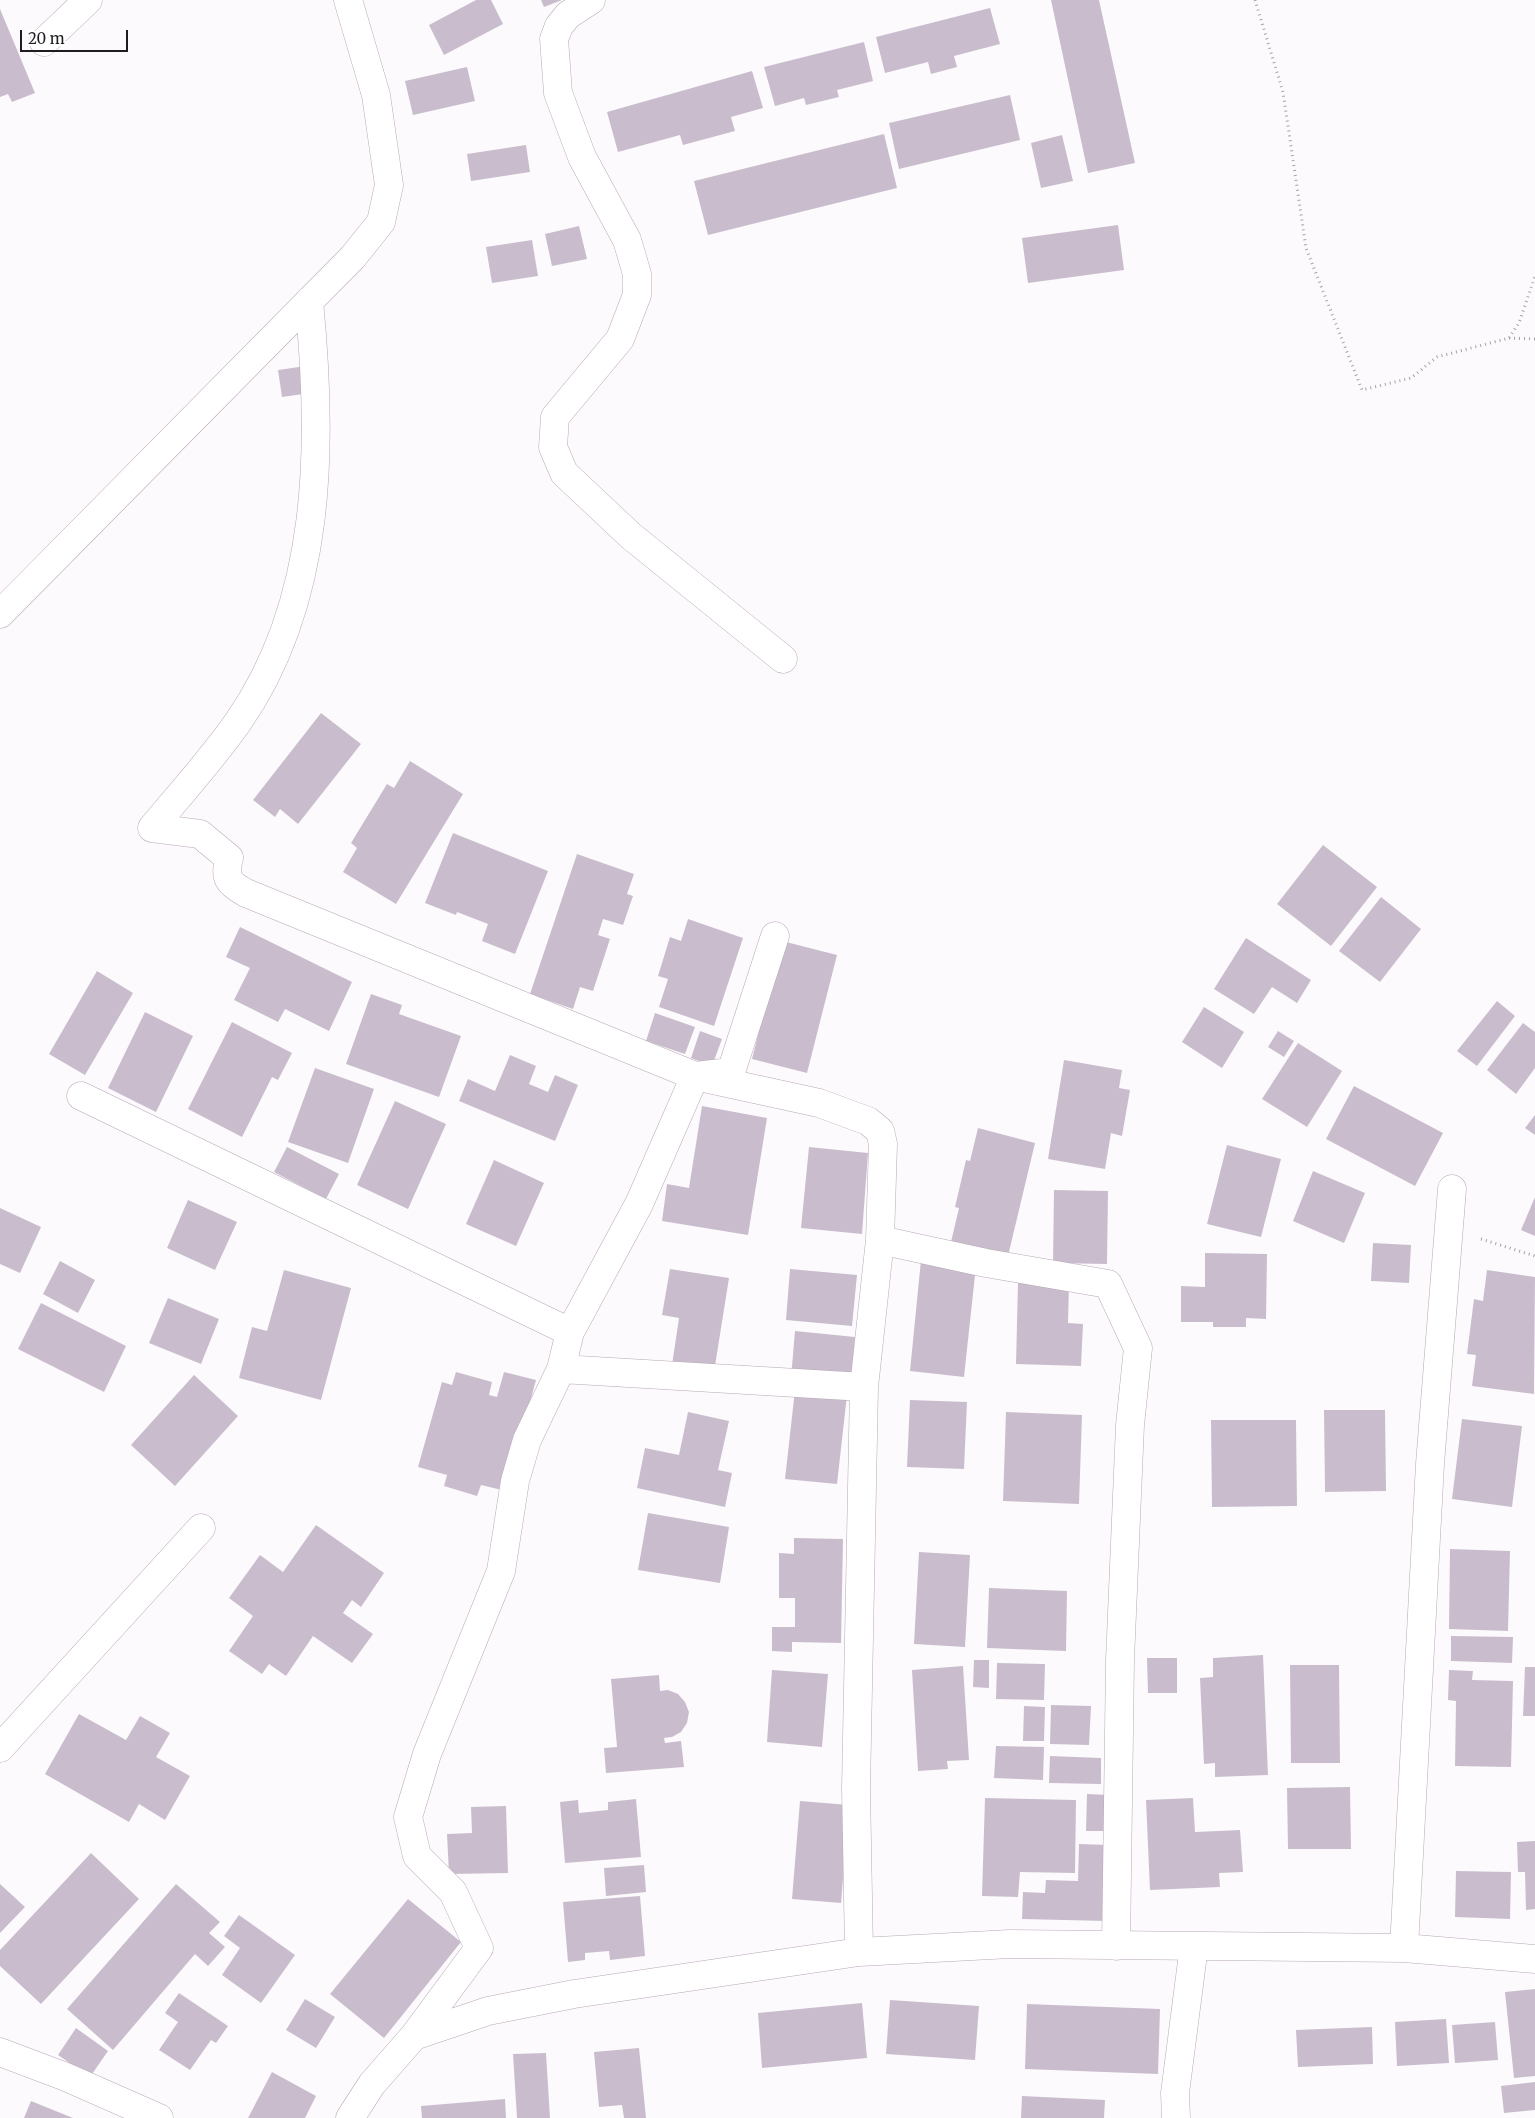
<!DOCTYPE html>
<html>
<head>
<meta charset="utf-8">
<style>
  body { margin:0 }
  #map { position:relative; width:1535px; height:2118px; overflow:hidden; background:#fdfafd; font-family:Merriweather,serif }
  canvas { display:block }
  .scale { position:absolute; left:20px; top:30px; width:108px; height:22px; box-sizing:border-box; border:2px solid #201b20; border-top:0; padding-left:6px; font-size:15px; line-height:18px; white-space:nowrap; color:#201b20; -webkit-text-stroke:4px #fff; paint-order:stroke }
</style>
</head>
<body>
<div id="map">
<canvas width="1535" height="2118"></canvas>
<div class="scale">20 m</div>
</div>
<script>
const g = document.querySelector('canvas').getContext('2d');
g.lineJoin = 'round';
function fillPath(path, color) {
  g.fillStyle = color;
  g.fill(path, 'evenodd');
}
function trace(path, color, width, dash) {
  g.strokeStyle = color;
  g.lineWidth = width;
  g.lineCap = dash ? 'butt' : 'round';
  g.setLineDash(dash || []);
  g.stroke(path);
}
fillPath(new Path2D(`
  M476,0H491L503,24L444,55L429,25Z
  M541,0H562L544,7Z
  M1051,0H1099L1135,163L1088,173Z
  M990,8L1000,44L954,56L957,67L931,74L928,62L885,73L876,37Z
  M0,9L35,93L12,102L8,94L0,97Z
  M864,42L873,81L837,90L839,97L806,105L804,98L775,106L764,67Z
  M467,67L475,101L413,115L405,81Z
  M752,71L763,108L731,117L735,131L683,145L680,135L618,152L607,112Z
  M1010,95L1020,140L899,169L889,123Z
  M884,134L897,188L708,235L694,181Z
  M1062,135L1073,181L1041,188L1031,143Z
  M526,145L530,172L471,181L467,154Z
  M1118,225L1124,270L1028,283L1022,238Z
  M579,226L587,259L552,266L545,234Z
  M532,240L538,276L492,283L486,247Z
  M306,366L310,393L282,397L278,370Z
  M321,713L361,744L298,824L280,809L275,817L253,800Z
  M410,761L463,794L396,904L343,872L357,848L351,843L387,784L394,788Z
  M453,833L548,871L515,954L482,941L488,924L457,912L456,915L425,903Z
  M1323,845L1377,887L1331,946L1277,904Z
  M577,854L634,874L627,894L633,896L623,925L603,919L598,935L610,939L593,991L580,987L573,1009L530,994Z
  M1381,897L1421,929L1380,982L1339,951Z
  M688,919L743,938L714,1026L659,1007L668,979L658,976L670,937L681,941Z
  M240,927L352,982L329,1031L285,1009L278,1022L234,1000L250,968L226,957Z
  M1246,938L1311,980L1297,1003L1272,987L1254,1014L1214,989Z
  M782,941L837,955L807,1073L752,1059Z
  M97,971L133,993L85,1075L49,1054Z
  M371,994L402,1005L399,1014L461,1036L439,1097L346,1064Z
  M1497,1001L1515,1016L1477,1066L1457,1051Z
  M1204,1007L1244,1032L1222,1068L1182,1042Z
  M145,1012L193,1036L156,1112L108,1088Z
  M655,1013L695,1027L685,1054L646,1041Z
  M232,1022L292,1053L278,1080L272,1077L242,1137L188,1109Z
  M1523,1023L1535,1032V1068L1516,1094L1487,1070Z
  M700,1031L722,1039L712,1066L691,1058Z
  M1278,1031L1294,1041L1284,1057L1268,1047Z
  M1298,1043L1342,1071L1307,1127L1262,1099Z
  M510,1055L536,1066L529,1084L548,1092L555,1075L578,1085L555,1141L459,1101L468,1079L495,1091Z
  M1064,1060L1122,1070L1119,1088L1130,1090L1122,1136L1111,1133L1105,1169L1048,1159Z
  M315,1068L374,1089L348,1163L288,1142Z
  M1354,1086L1443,1133L1415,1186L1326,1139Z
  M395,1101L446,1124L408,1209L357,1185Z
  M702,1106L767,1118L748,1235L662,1221L667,1184L689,1188Z
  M1535,1115V1135L1525,1128Z
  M978,1128L1035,1143L1008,1256L951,1242L959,1208L955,1207L966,1160L970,1161Z
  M1227,1145L1281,1159L1261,1237L1207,1224Z
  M287,1147L339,1174L326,1199L274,1172Z
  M809,1147L868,1153L862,1234L801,1228Z
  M494,1160L544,1183L516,1246L466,1224Z
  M1313,1171L1365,1193L1344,1243L1293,1221Z
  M1054,1190L1108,1191L1107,1264L1053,1263Z
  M1535,1197V1236L1521,1230Z
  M188,1200L237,1222L215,1270L167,1248Z
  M0,1208L41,1227L20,1273L0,1264Z
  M1373,1243L1411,1245L1409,1283L1371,1281Z
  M1205,1253L1267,1254L1266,1319L1246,1318V1327H1213V1322H1181V1286L1205,1287Z
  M921,1260L976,1266L964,1377L910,1371Z
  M60,1261L95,1280L78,1313L43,1294Z
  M670,1269L729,1278L714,1372L672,1365L679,1318L662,1315Z
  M790,1269L857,1275L852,1326L786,1320Z
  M284,1270L351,1288L321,1400L239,1378L252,1327L267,1331Z
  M1487,1270L1535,1277L1534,1394L1472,1386L1476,1355L1467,1354L1474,1299L1483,1301Z
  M1018,1282L1069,1283L1068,1323L1083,1324L1081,1366L1016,1364Z
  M168,1298L219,1319L201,1364L149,1343Z
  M41,1303L126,1346L104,1392L18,1349Z
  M795,1331L855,1337L851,1383L791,1378Z
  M456,1372L492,1382L489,1395L497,1397L504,1372L536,1380L506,1491L481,1485L477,1496L444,1486L447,1475L418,1467L442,1382L452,1385Z
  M194,1375L238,1416L175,1486L131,1445Z
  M795,1390L847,1395L837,1484L785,1479Z
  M910,1400L967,1402L964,1469L907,1467Z
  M1324,1410H1385L1386,1491L1325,1492Z
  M688,1412L729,1421L718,1470L732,1473L725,1507L637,1488L645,1448L679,1455Z
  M1006,1412L1082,1415L1079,1504L1003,1501Z
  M1462,1419L1522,1426L1512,1507L1452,1499Z
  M1211,1420H1296L1297,1506L1212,1507Z
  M648,1513L729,1527L720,1583L638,1570Z
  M316,1525L384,1573L361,1607L352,1600L343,1613L373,1634L352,1663L313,1636L286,1676L269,1664L262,1674L229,1651L253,1616L229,1598L260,1555L283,1572Z
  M794,1538L843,1539L841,1643L792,1642V1652L772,1651V1627H795V1598H779V1553L794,1554Z
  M1450,1549L1510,1551L1508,1631L1449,1629Z
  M919,1552L970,1555L965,1647L914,1644Z
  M989,1588L1067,1591L1066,1651L987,1648Z
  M1451,1636L1513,1637L1512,1663L1451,1661Z
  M1263,1655L1268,1775L1215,1777V1763L1204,1764L1200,1678L1213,1677V1658Z
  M1147,1658H1177V1693H1148Z
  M974,1660H989V1688L973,1687Z
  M997,1663L1045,1664L1044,1700L996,1699Z
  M1290,1665H1339L1340,1763H1291Z
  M963,1666L969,1760L947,1761L948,1769L918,1771L912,1670Z
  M1525,1667H1535V1716H1523Z
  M772,1670L828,1674L822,1747L767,1742Z
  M1449,1670L1473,1671L1472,1680L1513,1681L1511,1767L1455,1766L1456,1701L1448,1700Z
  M659,1675L660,1691L668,1690L678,1694L685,1702L689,1712L687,1723L681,1732L672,1737L664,1738L665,1743L681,1741L684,1767L606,1773L604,1748L617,1747L611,1679Z
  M1051,1705L1091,1706L1089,1745L1050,1744Z
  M1024,1706L1045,1707L1044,1741H1023Z
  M79,1714L126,1740L140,1716L170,1733L156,1757L190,1776L165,1820L139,1804L129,1822L45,1774Z
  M996,1746L1044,1747L1043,1780L994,1778Z
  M1050,1756L1101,1758V1784L1049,1783Z
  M1350,1787L1351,1849H1288L1287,1788Z
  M1087,1794L1111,1795L1110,1831H1086Z
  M985,1798L1076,1800L1075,1873L1020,1872L1018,1897L982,1896Z
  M1193,1798L1195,1832L1240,1830L1243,1872L1219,1873L1220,1887L1150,1890L1146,1800Z
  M636,1799L641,1857L565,1863L560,1802L578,1800L579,1813L608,1810V1802Z
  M800,1801L849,1805L841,1903L792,1899Z
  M506,1806L508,1873L449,1874L447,1834L472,1833L471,1807Z
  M1535,1841V1909L1526,1910L1525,1872H1518L1517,1842Z
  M1079,1844L1108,1845L1106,1921L1022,1919L1023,1892L1045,1893L1046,1880L1078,1881Z
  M91,1853L139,1899L41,2004L0,1966V1950Z
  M644,1865L646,1892L606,1896L604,1868Z
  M1456,1871L1511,1872L1510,1919L1455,1917Z
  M0,1884L25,1907L0,1933Z
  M176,1884L220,1922L209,1933L225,1947L208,1966L195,1954L113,2050L67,2009Z
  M640,1896L645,1956L610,1960L609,1951L585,1953V1960L568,1962L563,1902Z
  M408,1899L461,1942L384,2038L330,1994Z
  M239,1915L295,1955L261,2003L222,1975L240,1948L224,1936Z
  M1535,1989V2076L1514,2078L1505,1992Z
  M179,1993L228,2026L216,2043L211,2040L190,2070L159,2050L178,2022L165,2013Z
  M305,1999L335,2017L316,2048L286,2030Z
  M890,2000L979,2006L975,2060L886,2054Z
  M862,2003L867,2058L762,2068L758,2013Z
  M1027,2004L1160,2009L1158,2074L1025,2069Z
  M1446,2019L1449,2063L1397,2066L1395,2022Z
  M1495,2022L1498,2060L1455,2063L1452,2025Z
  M1372,2027L1373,2064L1298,2067L1296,2030Z
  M76,2028L108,2051L90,2077L58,2055Z
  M639,2048L646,2118H624L622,2105L599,2107L594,2052Z
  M546,2053L550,2118H517L513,2054Z
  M272,2072L316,2096L305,2118H248Z
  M1535,2082V2110L1504,2113L1501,2086Z
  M1022,2096L1105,2100L1104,2118H1021Z
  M505,2099L506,2118H422L421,2106Z
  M31,2101L73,2118H24Z`), '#c9bdcd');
const street = new Path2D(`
  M591,0L568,15L559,26L554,39L558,93L582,157L627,240L637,274V295L620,339L555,417L553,447L564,473L631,536L783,659
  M44,42L88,0
  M0,614L353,257L381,222L389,185L376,95L348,0
  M152,828L200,834L229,858C224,878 228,883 246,893L695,1076L819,1103L868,1121L880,1131L883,1144L880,1240L864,1387L856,1788L859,1952
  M152,828C181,793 212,759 238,722C323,600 323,443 309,301
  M81,1096L570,1332
  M880,1240L986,1263L1108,1284L1138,1348L1130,1425L1120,1660L1116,1946
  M561,1369L864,1387
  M0,1748L201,1528
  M1404,1948L1430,1464L1452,1189
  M414,2036L479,1948L453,1892L417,1856L408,1817L427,1754L501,1571L515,1481L527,1440L561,1369L570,1332L639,1204L695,1076L731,1072L775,936
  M0,2052L66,2077L159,2118
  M350,2118L372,2084L414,2036L488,2011L574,1994L859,1952L1010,1944L1404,1948L1535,1959
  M1176,2118L1175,2093L1194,1946`);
trace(street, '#b7a8b6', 29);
trace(new Path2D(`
  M1255,0L1283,92L1306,248L1362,390L1411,378L1437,357L1509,338L1519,323L1535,276
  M1509,338L1535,339
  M1481,1239L1535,1256`), '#a6a2a6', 3, [1, 4]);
trace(street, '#fff', 28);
</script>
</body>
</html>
